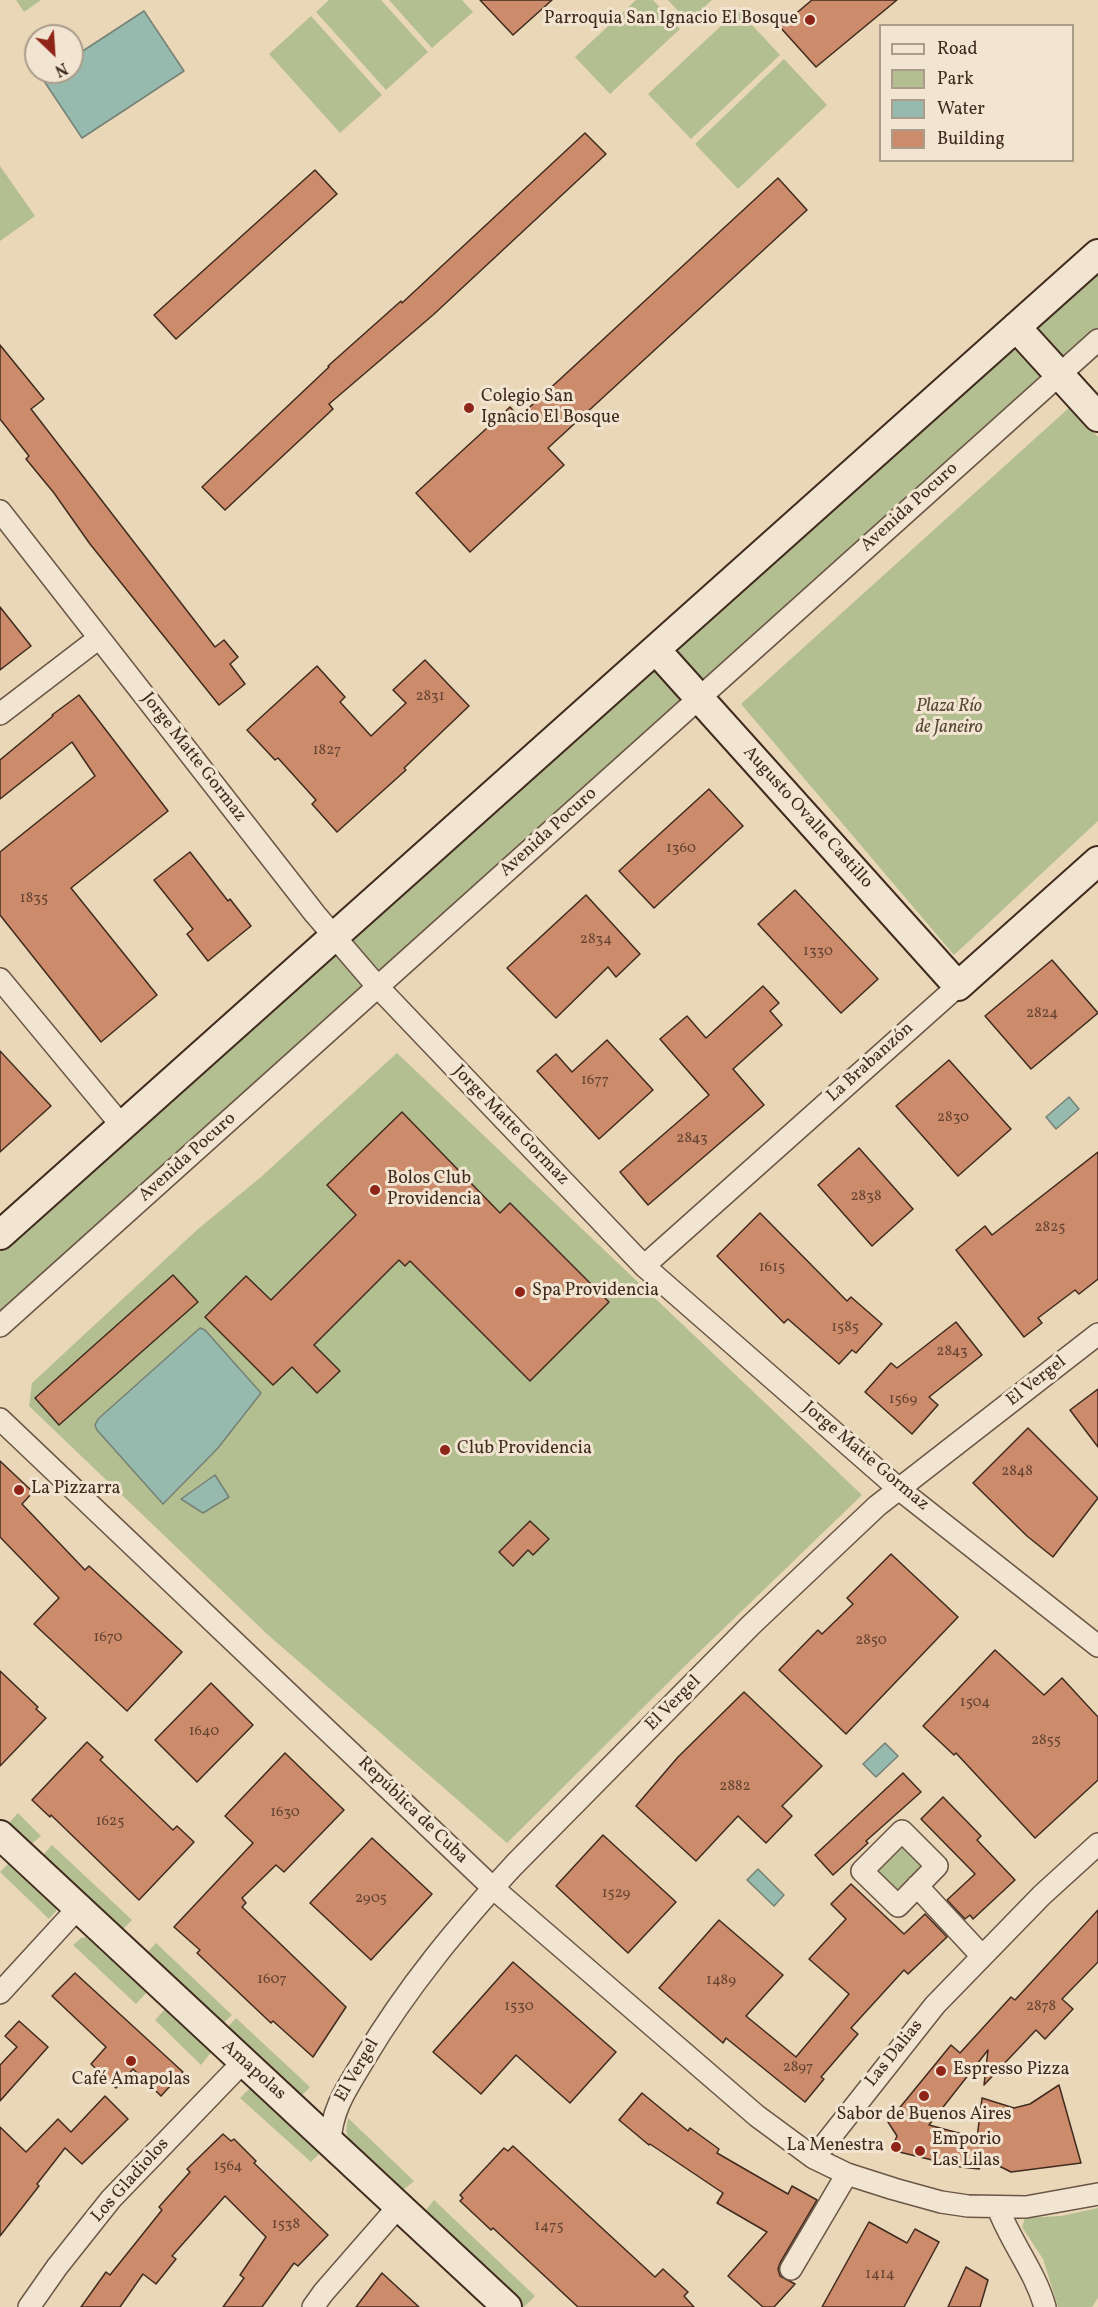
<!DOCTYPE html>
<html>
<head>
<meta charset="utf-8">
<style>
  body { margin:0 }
  #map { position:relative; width:1098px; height:2307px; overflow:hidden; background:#e9d7b8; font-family:Vollkorn,serif }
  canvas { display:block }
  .legend { position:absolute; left:879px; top:24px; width:195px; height:138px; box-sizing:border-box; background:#f1e5d1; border:2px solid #ab9b8a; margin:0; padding:8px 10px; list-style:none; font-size:18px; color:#412b1f }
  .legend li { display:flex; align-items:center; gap:12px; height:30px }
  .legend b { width:30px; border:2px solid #ab9b8a }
  .north { position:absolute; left:24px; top:24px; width:60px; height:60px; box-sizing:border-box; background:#f1e5d1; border:2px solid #ab9b8a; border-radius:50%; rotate:155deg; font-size:16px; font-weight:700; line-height:24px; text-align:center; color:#412b1f }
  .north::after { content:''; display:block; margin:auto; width:21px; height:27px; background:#8f2418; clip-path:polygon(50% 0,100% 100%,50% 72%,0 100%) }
</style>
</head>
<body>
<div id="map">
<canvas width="1098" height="2307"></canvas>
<ul class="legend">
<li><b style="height:8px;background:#f1e5d1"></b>Road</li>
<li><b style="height:16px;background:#b4bf91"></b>Park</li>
<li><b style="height:16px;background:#97baae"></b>Water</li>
<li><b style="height:16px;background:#cc8b6b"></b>Building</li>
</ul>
<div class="north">N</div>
</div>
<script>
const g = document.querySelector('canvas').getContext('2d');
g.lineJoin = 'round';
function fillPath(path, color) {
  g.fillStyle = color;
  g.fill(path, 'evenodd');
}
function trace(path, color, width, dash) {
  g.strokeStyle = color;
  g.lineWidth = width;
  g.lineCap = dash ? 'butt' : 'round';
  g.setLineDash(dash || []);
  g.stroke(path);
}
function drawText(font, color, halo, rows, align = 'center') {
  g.font = font + ' Vollkorn,serif';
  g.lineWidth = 6;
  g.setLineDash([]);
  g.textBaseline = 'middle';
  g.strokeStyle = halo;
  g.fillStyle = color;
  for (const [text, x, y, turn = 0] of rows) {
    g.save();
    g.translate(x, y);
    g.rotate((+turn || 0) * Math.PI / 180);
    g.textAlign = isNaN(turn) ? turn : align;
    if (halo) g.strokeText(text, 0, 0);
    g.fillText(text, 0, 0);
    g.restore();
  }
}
fillPath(new Path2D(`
  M16,0H41L24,12Z
  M329,0H381L428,52L386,90L316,12Z
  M389,0H462L473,12L432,48Z
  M636,0H653L680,29L610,94L575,57Z
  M668,0H712L688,22Z
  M738,10L780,55L691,139L648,94Z
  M311,16L382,95L340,133L269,54Z
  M784,59L827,105L738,189L695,144Z
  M0,166L35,216L0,241Z
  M1098,263V331L0,1312V1252L335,948Z
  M1071,406L1098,437V821L954,955L741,704Z
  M397,1053L862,1495L692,1659L507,1843L267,1634L29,1406L32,1383L198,1229L261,1177Z
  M18,1813L41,1836L30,1845L8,1824Z
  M904,1844L926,1866L898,1893L876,1871Z
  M52,1845L132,1920L121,1931L42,1856Z
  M11,1861L57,1904L56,1911L49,1919L0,1872Z
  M86,1937L147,1992L136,2004L73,1945L81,1938Z
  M156,1943L232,2015L221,2025L145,1955Z
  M167,2007L212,2051L201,2065L155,2020Z
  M236,2018L310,2087L299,2098L225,2030Z
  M251,2087L320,2153L311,2162L240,2098Z
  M348,2118L414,2181L402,2191L349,2141L346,2131Z
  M434,2200L535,2296L524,2307L423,2214Z
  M1098,2208V2298L1092,2307H1058L1043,2259L1022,2227L1025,2218L1061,2216Z`), '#b4bf91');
const water = new Path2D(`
  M144,11L184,71L82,138L42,78L51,72H72V58Z
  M1069,1097L1079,1109L1056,1129L1046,1117Z
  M200,1328L205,1330L261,1393L218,1448L163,1504L97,1430L95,1425L98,1419Z
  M215,1475L229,1497L203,1513L181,1499Z
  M885,1743L898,1756L876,1777L863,1764Z
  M758,1869L784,1895L774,1906L747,1880Z`);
fillPath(water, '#97baae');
trace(water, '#758175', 1.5);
const building = new Path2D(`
  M480,0H552L513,35Z
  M812,0H897L816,67L780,27Z
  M585,133L606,154L433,315L329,404L333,409L225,510L202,487L329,367L328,366L401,301L402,303Z
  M315,170L337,194L176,339L154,315Z
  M778,178L807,210L548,448L564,465L470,552L416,493L510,407L519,417Z
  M0,345L44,399L31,409L215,647L224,640L238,657L230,664L245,684L219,705L90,544L54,493L26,459L29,456L0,419Z
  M0,607L31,646L0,670Z
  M425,660L469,706L404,768L406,770L337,832L312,804L316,800L278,758L275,760L247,730L317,666L345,697L340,702L371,736L406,703L393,690Z
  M79,695L168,811L71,888L157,995L101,1042L0,915V852L95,776L72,742L0,799V760L53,716L52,715Z
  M709,789L743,826L654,908L619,871Z
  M190,852L228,901L230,899L251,926L208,961L187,934L193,929L154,880Z
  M795,890L878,979L841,1013L758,924Z
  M586,895L640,954L616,977L608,967L556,1018L507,968Z
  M1052,960L1098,1013L1031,1069L985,1016Z
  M763,986L779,1003L770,1011L782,1025L733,1069L764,1105L648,1205L620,1172L709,1095L660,1039L687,1016L706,1038Z
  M607,1040L653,1090L599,1139L537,1071L556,1054L572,1072Z
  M0,1051L51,1106L0,1152Z
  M949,1060L1011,1129L958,1176L896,1106Z
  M402,1112L500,1213L510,1203L609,1302L530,1381L410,1261L405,1266L399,1260L314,1345L340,1371L317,1393L292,1367L273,1385L205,1317L246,1276L271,1300L356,1215L327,1185Z
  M859,1148L913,1209L872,1246L818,1185Z
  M1098,1152V1279L1079,1294L1075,1290L1038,1318L1042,1323L1024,1337L956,1250L985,1226L992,1235Z
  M760,1213L847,1301L851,1297L882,1324L856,1353L852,1350L839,1364L788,1319L784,1323L717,1256Z
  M173,1275L198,1302L59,1425L35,1398Z
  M956,1322L982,1355L929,1397L938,1405L912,1434L865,1392L891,1363L897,1368Z
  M1098,1389V1447L1070,1410Z
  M1028,1428L1098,1498L1053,1557L1027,1536L973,1483Z
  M0,1461L33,1492L22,1504L85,1570L89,1566L182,1652L127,1711L34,1624L59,1598L0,1537Z
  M530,1521L549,1539L533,1555L528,1550L513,1566L499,1552Z
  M891,1554L958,1617L846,1734L779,1670L818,1630L822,1634L853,1604L847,1598Z
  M995,1650L1044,1695L1062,1678L1098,1717V1780L1035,1838L956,1753L954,1755L923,1726Z
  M0,1671L38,1707L36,1709L46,1718L0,1766Z
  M211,1683L253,1725L197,1782L155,1740Z
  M744,1692L822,1766L782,1806L792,1816L766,1843L738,1816L696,1861L636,1806L678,1757Z
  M87,1742L103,1757L100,1760L173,1830L177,1826L194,1842L139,1900L51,1815L50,1817L32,1800Z
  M285,1753L344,1810L284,1872L276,1865L242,1898L246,1903L242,1907L346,2007L313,2057L273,2021L271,2023L197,1953L200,1950L174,1927L253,1843L225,1816Z
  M903,1773L921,1792L866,1841L868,1843L833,1875L815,1855Z
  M943,1797L981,1836L977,1840L1015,1880L973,1919L970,1915L965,1919L947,1900L975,1874L921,1819Z
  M603,1835L676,1902L628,1953L556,1886Z
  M372,1838L432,1894L371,1960L310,1903Z
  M851,1884L904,1934L925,1914L947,1937L908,1974L904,1970L851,2028L858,2034L821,2077L824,2079L805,2102L726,2038L723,2043L659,1988L719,1920L783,1975L746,2016L796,2057L849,1994L809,1959L846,1919L831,1904Z
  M1098,1910V1962L1062,1999L1073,2009L1045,2039L1036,2030L984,2085L988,2050L929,2125L977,2138L982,2098L1014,2108L1030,2104L1059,2085L1081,2163L1011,2172L985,2159L979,2169L961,2167L891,2150L897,2136L888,2122L951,2045L960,2053L1011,1997L1015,2000Z
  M513,1962L616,2052L570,2103L516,2055L481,2094L433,2052Z
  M75,1973L183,2072L161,2096L133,2069L116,2088L91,2064L106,2047L52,1996Z
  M19,2021L48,2047L0,2101V2065L17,2047L5,2036Z
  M642,2093L688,2131L690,2128L719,2149L717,2153L788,2194L792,2186L817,2200L780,2263L778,2269L780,2276L795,2284L774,2307H763L728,2276L767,2232L717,2203L723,2193L650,2144L649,2145L619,2120Z
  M105,2096L128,2119L82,2164L65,2148L37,2184L39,2186L0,2236V2127L26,2152L58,2119L71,2132Z
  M223,2134L231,2141L234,2139L256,2161L254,2163L328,2235L298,2266L294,2263L262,2307H223L244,2278L240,2275L266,2237L225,2196L172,2256L176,2259L156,2284L143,2274L120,2307H81L106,2272L110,2275L162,2210L159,2207L190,2172L187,2169Z
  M513,2146L655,2277L663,2269L688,2292L684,2296L694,2307H578L493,2228L491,2230L460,2201L463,2198L460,2195L504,2148L508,2151Z
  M869,2222L907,2243L915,2229L939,2242L904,2307H822Z
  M966,2267L988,2280L980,2307H948Z
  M382,2273L419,2307H356Z`);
fillPath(building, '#cc8b6b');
trace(building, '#412b1f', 1.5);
const street = new Path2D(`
  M0,511L315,914L377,986L644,1266L899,1489L1098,1646
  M0,714L99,638
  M0,979L122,1126
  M644,1266L958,986
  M0,1326L1098,340
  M0,1419L493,1888L757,2116L814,2158L847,2174L894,2189L941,2202L968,2206L1026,2207L1098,2194
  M902,1831L937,1866L898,1906L862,1871Z
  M917,1886L981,1955
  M0,1993L77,1909
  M330,2142C332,2107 348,2087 365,2058C407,1987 459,1925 514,1865L751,1625L877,1506L1098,1334
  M814,2158L935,2005L1042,1895L1098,1844
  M998,2208C1011,2243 1035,2271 1045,2307
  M791,2269L847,2174
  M29,2307L57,2267L111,2199L243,2062
  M313,2307L323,2293L398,2207`);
const secondary = new Path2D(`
  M1016,327L1098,417
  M656,650L958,986L1098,861
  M0,1235L1098,254
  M0,1835L507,2307`);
trace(street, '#6b5645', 24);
trace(secondary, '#412b1f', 32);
trace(street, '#f1e5d1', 21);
trace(secondary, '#f1e5d1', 28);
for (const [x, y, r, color] of [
  [810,20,6,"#8f2418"],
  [469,408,6,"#8f2418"],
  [375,1190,6,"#8f2418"],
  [520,1292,6,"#8f2418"],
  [445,1450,6,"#8f2418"],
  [19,1490,6,"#8f2418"],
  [131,2061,6,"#8f2418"],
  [941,2071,6,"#8f2418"],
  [924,2096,6,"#8f2418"],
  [896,2147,6,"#8f2418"],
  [920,2151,6,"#8f2418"]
]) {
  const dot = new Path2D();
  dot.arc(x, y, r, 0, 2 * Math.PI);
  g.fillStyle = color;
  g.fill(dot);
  trace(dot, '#f1e5d1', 2);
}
drawText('15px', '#644332', null, [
  ["2831",430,697],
  ["1827",327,751],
  ["1360",681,849],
  ["1835",34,899],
  ["2834",596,940],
  ["1330",818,952],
  ["2824",1042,1014],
  ["1677",595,1081],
  ["2830",953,1118],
  ["2843",692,1139],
  ["2838",866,1197],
  ["2825",1050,1228],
  ["1615",772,1268],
  ["1585",845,1328],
  ["2843",952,1352],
  ["1569",903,1400],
  ["2848",1017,1472],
  ["1670",108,1638],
  ["2850",871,1641],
  ["1504",975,1703],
  ["1640",204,1732],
  ["2855",1046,1741],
  ["2882",735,1787],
  ["1630",285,1813],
  ["1625",110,1822],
  ["1529",616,1894],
  ["2905",371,1899],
  ["1607",272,1980],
  ["1489",721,1981],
  ["1530",519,2007],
  ["2878",1041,2007],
  ["2897",798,2068],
  ["1564",228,2167],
  ["1538",286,2225],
  ["1475",549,2227],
  ["1414",880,2275]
]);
drawText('18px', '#412b1f', '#f1e5d1', [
  ["Parroquia San Ignacio El Bosque",798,20,"right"],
  ["Colegio San",481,398],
  ["Ignacio El Bosque",481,419],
  ["Bolos Club",387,1180],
  ["Providencia",387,1201],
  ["Spa Providencia",532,1292],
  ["Club Providencia",457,1450],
  ["La Pizzarra",31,1490],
  ["Espresso Pizza",953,2071],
  ["Café Amapolas",131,2081,"center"],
  ["Sabor de Buenos Aires",924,2116,"center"],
  ["Emporio",932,2141],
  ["Las Lilas",932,2162],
  ["La Menestra",884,2147,"right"]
], 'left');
drawText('18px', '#412b1f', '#f1e5d1', [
  ["Avenida Pocuro",910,508,-42],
  ["Jorge Matte Gormaz",193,758,52],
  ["Augusto Ovalle Castillo",807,818,48],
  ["Avenida Pocuro",549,833,-42],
  ["La Brabanzón",871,1063,-42],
  ["Jorge Matte Gormaz",510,1126,46],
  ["Avenida Pocuro",188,1158,-42],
  ["El Vergel",1037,1382,-38],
  ["Jorge Matte Gormaz",865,1457,40],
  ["El Vergel",674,1704,-45],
  ["República de Cuba",412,1811,44],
  ["Las Dalias",895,2054,-51],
  ["Amapolas",253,2071,42],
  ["El Vergel",358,2071,-60],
  ["Los Gladiolos",131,2181,-48]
]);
drawText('italic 18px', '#584936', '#f1e5d1', [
  ["Plaza Río",949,708],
  ["de Janeiro",949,729]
]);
</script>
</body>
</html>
